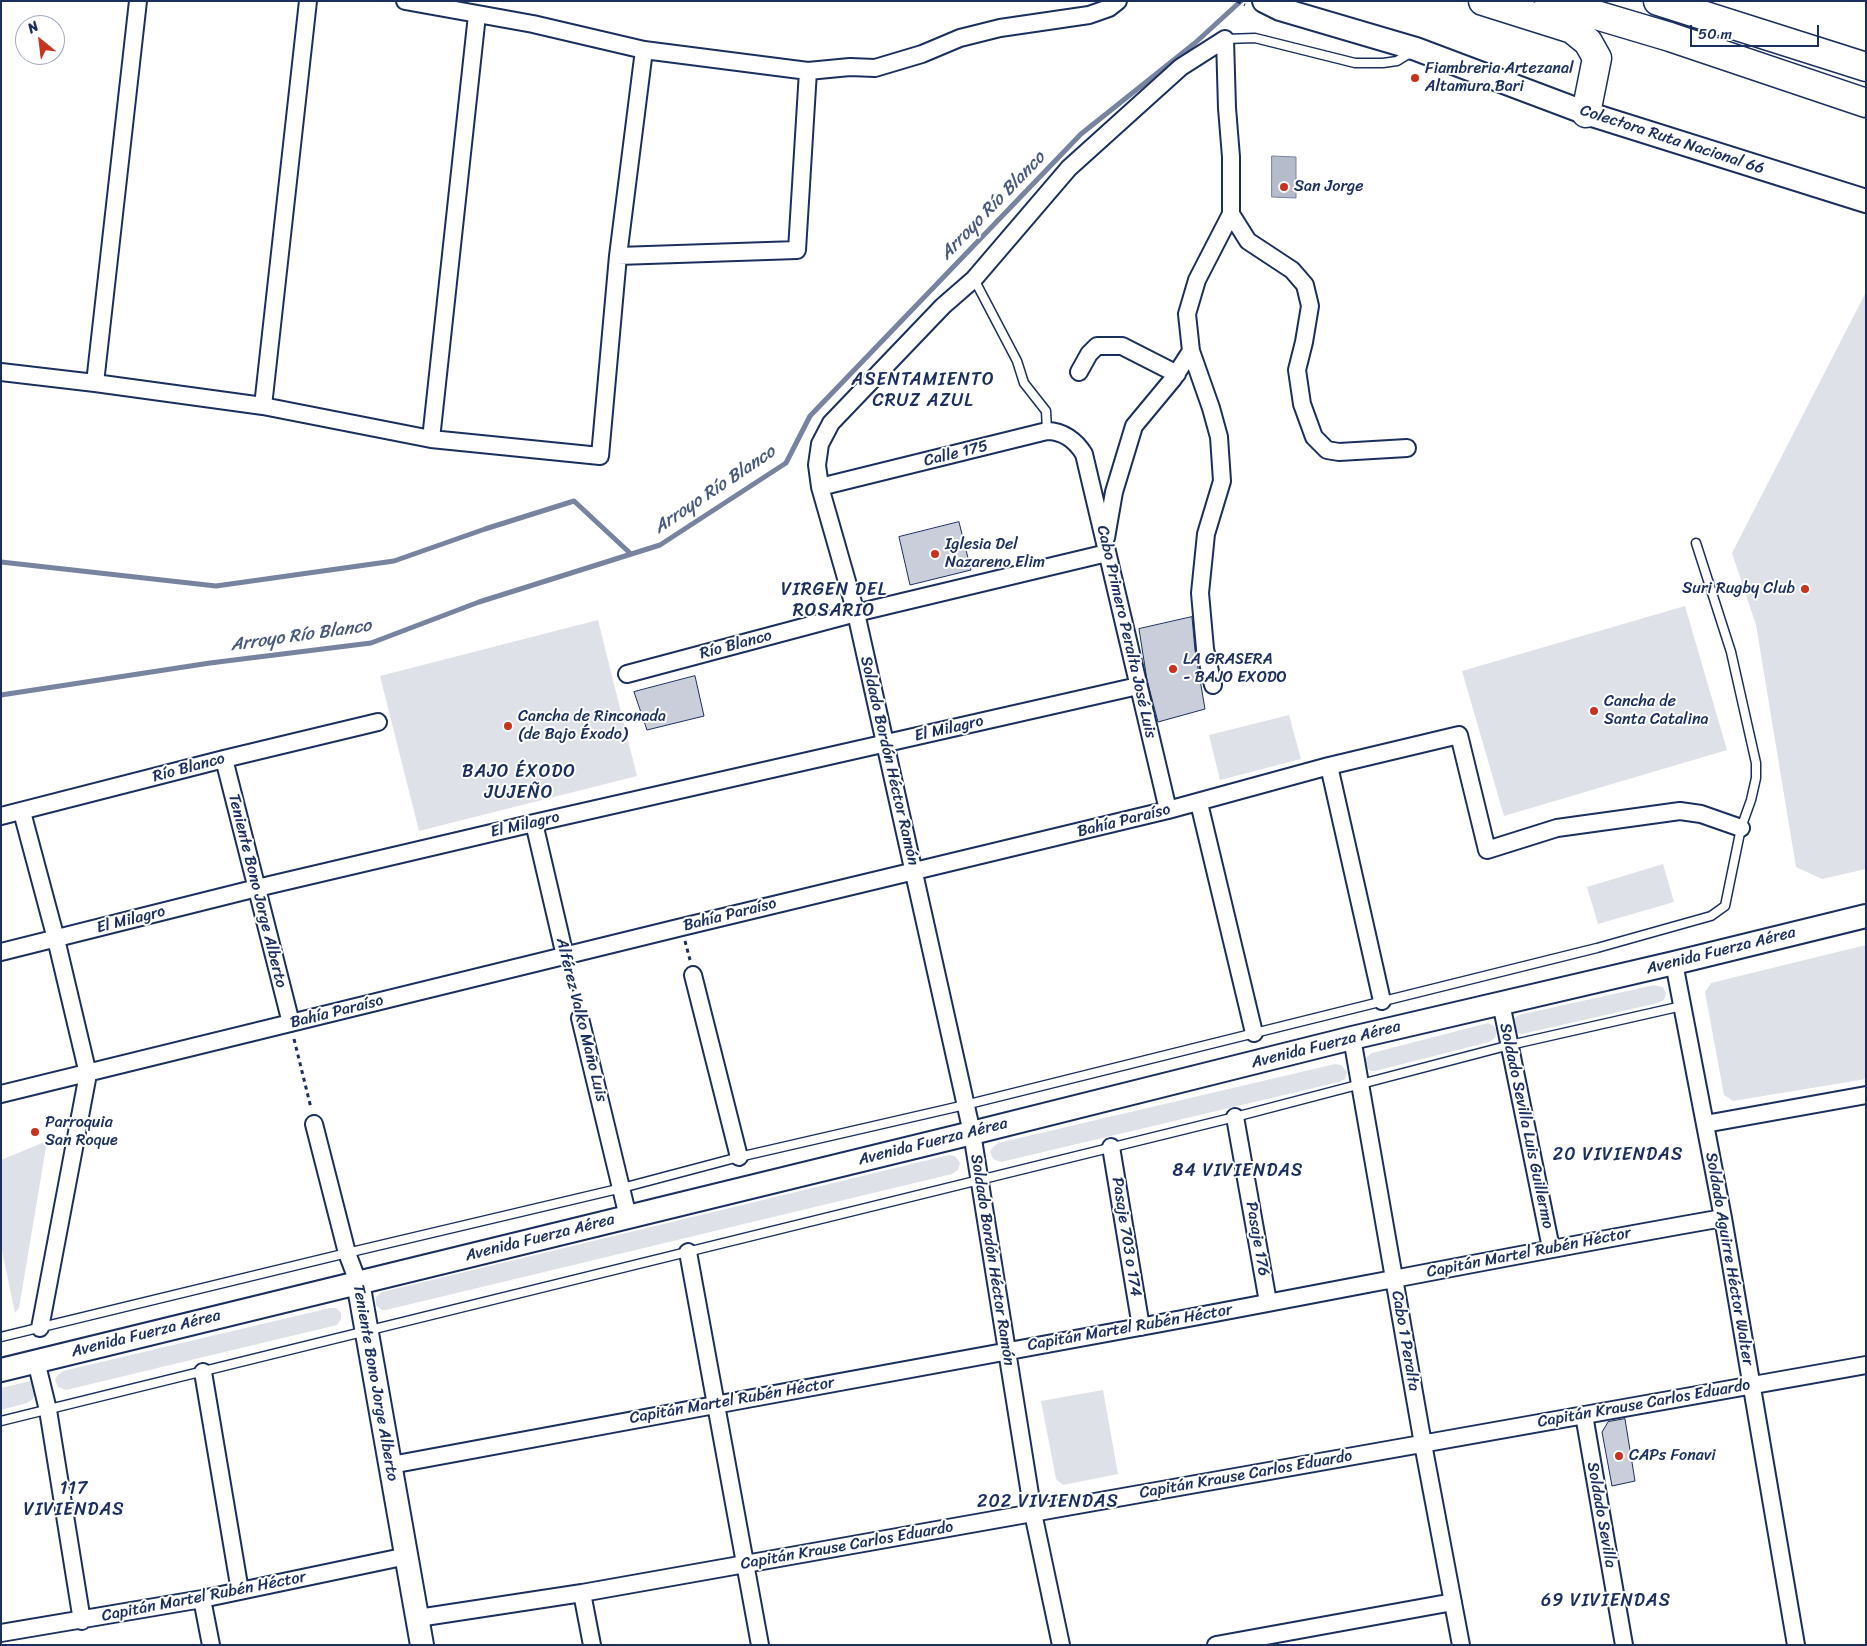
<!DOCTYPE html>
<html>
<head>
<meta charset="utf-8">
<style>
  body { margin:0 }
  #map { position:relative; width:1867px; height:1646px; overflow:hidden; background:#fff; font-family:Sriracha,sans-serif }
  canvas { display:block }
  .frame { position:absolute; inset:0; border:2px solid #1b2f5e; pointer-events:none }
  .north { position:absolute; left:15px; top:15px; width:50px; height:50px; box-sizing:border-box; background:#fff; border:1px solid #a4acbf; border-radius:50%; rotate:331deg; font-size:14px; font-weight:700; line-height:20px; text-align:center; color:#1b2f5e }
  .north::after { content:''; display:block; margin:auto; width:18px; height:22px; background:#c8321e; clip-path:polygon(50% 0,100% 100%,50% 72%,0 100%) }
  .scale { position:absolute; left:1690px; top:25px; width:129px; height:22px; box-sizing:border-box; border:2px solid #1b2f5e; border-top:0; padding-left:6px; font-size:15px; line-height:18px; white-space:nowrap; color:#1b2f5e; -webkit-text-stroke:4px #fff; paint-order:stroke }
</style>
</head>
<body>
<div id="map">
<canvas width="1867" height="1646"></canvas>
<div class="frame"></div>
<div class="north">N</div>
<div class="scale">50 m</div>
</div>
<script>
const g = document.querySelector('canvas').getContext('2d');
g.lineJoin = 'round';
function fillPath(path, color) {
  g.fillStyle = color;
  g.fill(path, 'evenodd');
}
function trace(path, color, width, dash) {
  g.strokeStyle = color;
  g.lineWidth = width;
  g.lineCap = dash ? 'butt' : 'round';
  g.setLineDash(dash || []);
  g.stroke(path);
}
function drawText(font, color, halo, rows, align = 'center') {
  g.font = font + ' Sriracha,sans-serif';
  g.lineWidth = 4;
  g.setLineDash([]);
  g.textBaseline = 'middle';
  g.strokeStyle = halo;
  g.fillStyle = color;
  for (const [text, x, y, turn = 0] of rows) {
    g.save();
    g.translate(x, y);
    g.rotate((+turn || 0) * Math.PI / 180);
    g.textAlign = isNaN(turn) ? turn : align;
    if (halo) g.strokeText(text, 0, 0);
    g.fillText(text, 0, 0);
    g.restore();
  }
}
fillPath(new Path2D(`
  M1866,292V869L1822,879L1796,867L1756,625L1732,553Z
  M1685,606L1727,750L1504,816L1462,671Z
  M598,620L637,776L419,831L380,676Z
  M1289,715L1301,759L1220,780L1209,735Z
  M1663,864L1674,902L1598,924L1587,887Z
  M1866,945V1079L1733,1101L1724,1095L1705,992L1711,983Z
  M1654,985L1663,987L1666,993L1664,1000L1658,1003L1522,1034L1515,1032L1512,1020L1519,1015Z
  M1488,1023L1494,1026L1497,1031L1495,1038L1489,1042L1375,1071H1371L1365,1066L1366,1058L1372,1053Z
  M1335,1064L1341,1065L1347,1072L1345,1079L1339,1082L1001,1162L993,1159L990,1152L992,1148L998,1143Z
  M47,1141L19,1308L15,1313L1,1246V1160Z
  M949,1155L955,1156L960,1163L958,1170L952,1174L386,1310H382L376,1305V1297L382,1292Z
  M330,1308H336L341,1313V1319L337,1325L66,1390L58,1387L55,1380L57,1376L63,1371Z
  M30,1381L34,1384L36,1388L33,1399L27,1403L1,1410V1388Z
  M1103,1390L1118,1474L1063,1485L1056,1479L1041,1401Z`), '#dee1e7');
const water = new Path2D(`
  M1272,156L1296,157V198L1272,197Z`);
fillPath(water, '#b5bbca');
trace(water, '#77839f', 1);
trace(new Path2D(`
  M1,562L216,586L394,561L485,529L574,501L631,554
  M1,695L210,663L371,643L479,602L660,545L786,463L810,416L1081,134L1195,43L1241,1`), '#77839f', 5);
const building = new Path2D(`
  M959,522L971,570L910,585L899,537Z
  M1192,617L1195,650L1205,709L1158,722L1147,680L1139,629Z
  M695,676L704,716L647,730L634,692Z
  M1625,1419L1635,1481L1612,1486L1602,1432L1608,1422Z`);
fillPath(building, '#caceda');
trace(building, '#1b2f5e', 1);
const lane = new Path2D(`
  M1225,39L1255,38L1355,63H1383L1397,61L1410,53
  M974,279L1017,361L1024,383L1046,411L1047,431
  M1,1337L347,1253L622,1188L739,1157L965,1105L1597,948L1711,916L1725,906L1741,828L1751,800L1756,778V763L1731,652L1696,543
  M1,1421L1235,1117L1510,1045L1682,1006`);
const street = new Path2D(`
  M405,1L533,24L644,50L808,71L850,67L875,68L922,54L960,38L1000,28L1089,15L1109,8L1118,1
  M1231,214L1248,241L1292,270L1305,285L1310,306L1304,342L1297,370L1302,404L1314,437L1327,450L1339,452L1407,448
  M618,256L797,250L808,71
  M1,372L95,383L263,406L431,439L600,456L618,256L644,50
  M1079,372L1089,354L1097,346H1122L1177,374
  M95,383L138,1
  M263,406L308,1
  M431,439L477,15
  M820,487L1047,431C1063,431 1076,441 1084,454L1168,810
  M1106,538L1114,492L1134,426L1173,379L1191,351
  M627,674L856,613L1107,553
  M1213,685L1205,649L1200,593L1206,534L1222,481L1219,437L1211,408L1191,351L1187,314L1197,280L1231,214V157L1227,108L1225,39
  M224,759L291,1023
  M1329,766L1382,1001
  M1199,803L1254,1033
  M22,812L56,939L88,1074L40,1328
  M1,816L224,759L378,722
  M534,823L565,956
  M1,952L257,888L534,823L1138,686
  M1674,963L1723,1218L1796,1645
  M693,975L739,1157
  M1501,1003L1551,1248
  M580,1018L628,1217
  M1352,1038L1423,1444L1461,1645
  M1,1094L682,927L1168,810L1329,766L1459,735L1487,850L1557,828L1680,811L1701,814L1741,828
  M1235,1117L1268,1302
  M314,1124L347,1253L358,1282
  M1705,1124L1866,1095
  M1111,1147L1141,1327
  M688,1252L760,1645
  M36,1361L48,1410L82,1621
  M203,1372L240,1591
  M1584,1415L1624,1645
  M391,1465C640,1418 891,1373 1140,1327C1335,1291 1528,1252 1723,1218
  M582,1593L592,1645
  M202,1599L211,1645
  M418,1618L582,1593L1866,1365
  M1,1633L202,1599L407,1556
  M1061,1645L1033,1513L972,1133L856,613L820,487L817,465L820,444L831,423L943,306L974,279L1069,168L1181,67L1225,39
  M1216,1645L1453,1602`);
const secondary = new Path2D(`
  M1264,1L1280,9L1416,49L1586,113L1866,201
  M358,1282L422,1645
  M1,1370L972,1133L1352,1038L1674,963L1866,916`);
const highway = new Path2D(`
  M1483,1L1572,29L1588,42L1597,58L1586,113
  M1549,1L1670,37L1866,103
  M1658,1L1866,67`);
trace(lane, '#1b2f5e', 11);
trace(street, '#1b2f5e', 20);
trace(secondary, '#1b2f5e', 26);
trace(highway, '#1b2f5e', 31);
trace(new Path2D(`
  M1237,1L1245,5
  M685,941L690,960
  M568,972L577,1004
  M294,1039L311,1108`), '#1b2f5e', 3, [4, 4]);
trace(lane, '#fff', 8);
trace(street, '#fff', 16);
trace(secondary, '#fff', 22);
trace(highway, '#fff', 28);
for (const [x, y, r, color] of [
  [1415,78,5,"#c8321e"],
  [1284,187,5,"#c8321e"],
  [935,554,5,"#c8321e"],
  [1805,589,5,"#c8321e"],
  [1173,669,5,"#c8321e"],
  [1594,711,5,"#c8321e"],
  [508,726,5,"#c8321e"],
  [35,1132,5,"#c8321e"],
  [1619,1456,5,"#c8321e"]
]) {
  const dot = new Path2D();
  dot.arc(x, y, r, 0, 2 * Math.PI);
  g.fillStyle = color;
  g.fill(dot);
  trace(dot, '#fff', 2);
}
drawText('16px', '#1b2f5e', '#fff', [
  ["Fiambreria Artezanal",1425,69],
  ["Altamura Bari",1425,87],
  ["San Jorge",1294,187],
  ["Iglesia Del",945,545],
  ["Nazareno Elim",945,563],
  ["Suri Rugby Club",1795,589,"right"],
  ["LA GRASERA",1183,660],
  ["- BAJO EXODO",1183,678],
  ["Cancha de",1604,702],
  ["Santa Catalina",1604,720],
  ["Cancha de Rinconada",518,717],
  ["(de Bajo Éxodo)",518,735],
  ["Parroquia",45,1123],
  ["San Roque",45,1141],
  ["CAPs Fonavi",1629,1456]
], 'left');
drawText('16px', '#1b2f5e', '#fff', [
  ["Colectora Ruta Nacional 66",1672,140,18],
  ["Calle 175",956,454,-14],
  ["Cabo Primero Peralta José Luis",1126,632,77],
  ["Río Blanco",736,645,-15],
  ["El Milagro",949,729,-13],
  ["Soldado Bordón Héctor Ramón",889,761,77],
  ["Río Blanco",189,768,-15],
  ["Bahía Paraíso",1124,821,-14],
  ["El Milagro",525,825,-13],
  ["Teniente Bono Jorge Alberto",257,891,76],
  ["Bahía Paraíso",730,915,-14],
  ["El Milagro",131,920,-14],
  ["Avenida Fuerza Aérea",1721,951,-14],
  ["Bahía Paraíso",337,1012,-14],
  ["Alférez Valko Maño Luis",581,1020,76],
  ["Avenida Fuerza Aérea",1326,1045,-14],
  ["Soldado Sevilla Luis Guillermo",1526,1126,78],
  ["Avenida Fuerza Aérea",933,1142,-14],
  ["Pasaje 703 o 174",1126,1237,81],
  ["Avenida Fuerza Aérea",540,1238,-14],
  ["Pasaje 176",1257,1239,80],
  ["Capitán Martel Rubén Héctor",1529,1253,-11],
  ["Soldado Aguirre Héctor Walter",1729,1259,80],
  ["Soldado Bordón Héctor Ramón",992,1260,81],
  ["Capitán Martel Rubén Héctor",1130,1328,-10],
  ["Avenida Fuerza Aérea",146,1334,-14],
  ["Cabo 1 Peralta",1405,1341,80],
  ["Teniente Bono Jorge Alberto",375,1383,80],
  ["Capitán Martel Rubén Héctor",732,1401,-10],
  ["Capitán Krause Carlos Eduardo",1644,1404,-10],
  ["Capitán Krause Carlos Eduardo",1246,1475,-10],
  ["Soldado Sevilla",1601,1515,80],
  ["Capitán Krause Carlos Eduardo",847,1546,-10],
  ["Capitán Martel Rubén Héctor",204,1597,-11]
]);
drawText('italic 18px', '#49597e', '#fff', [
  ["Arroyo Río Blanco",993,206,-46],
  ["Arroyo Río Blanco",715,490,-34],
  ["Arroyo Río Blanco",301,636,-8]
]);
g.letterSpacing = '1px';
drawText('18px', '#1b2f5e', '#fff', [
  ["ASENTAMIENTO",923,380],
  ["CRUZ AZUL",923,401],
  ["VIRGEN DEL",834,590],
  ["ROSARIO",834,611],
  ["BAJO ÉXODO",519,772],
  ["JUJEÑO",519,793],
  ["20 VIVIENDAS",1618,1155],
  ["84 VIVIENDAS",1238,1171],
  ["117",74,1489],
  ["VIVIENDAS",74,1510],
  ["202 VIVIENDAS",1048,1502],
  ["69 VIVIENDAS",1606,1601]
]);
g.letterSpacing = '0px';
</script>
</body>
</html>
